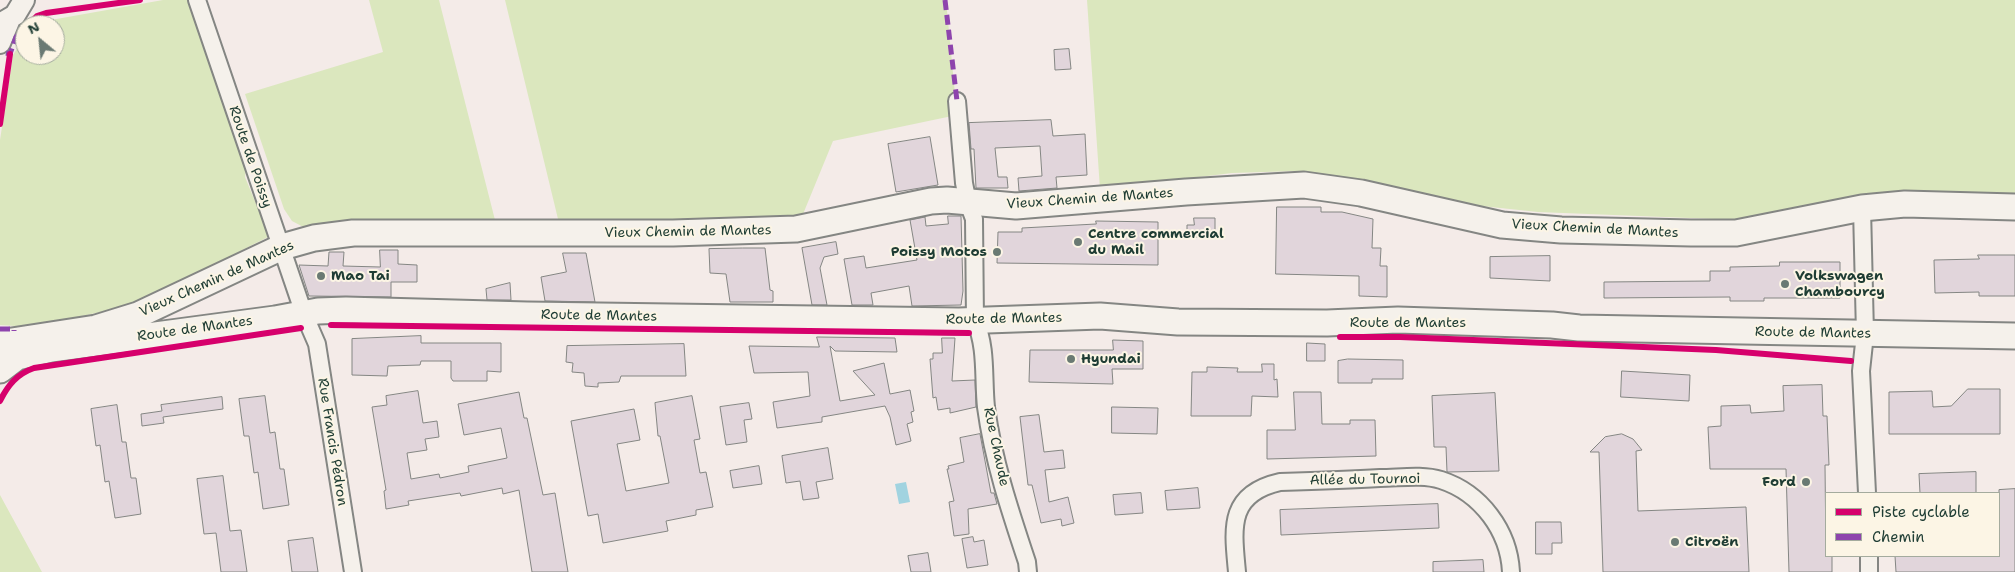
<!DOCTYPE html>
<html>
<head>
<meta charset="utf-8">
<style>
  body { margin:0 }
  #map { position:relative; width:2015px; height:572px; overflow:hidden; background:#f4ebe8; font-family:"Shantell Sans",sans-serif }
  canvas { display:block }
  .legend { position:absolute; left:1825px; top:492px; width:175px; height:65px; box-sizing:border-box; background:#fcf5e5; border:1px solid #a4ab9e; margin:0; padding:6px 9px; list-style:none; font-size:15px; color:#1f3d34 }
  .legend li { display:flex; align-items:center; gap:10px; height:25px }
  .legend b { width:25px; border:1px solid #a4ab9e }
  .north { position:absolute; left:15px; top:15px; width:50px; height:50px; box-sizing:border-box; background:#fcf5e5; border:1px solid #a4ab9e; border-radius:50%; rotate:332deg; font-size:14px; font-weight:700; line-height:20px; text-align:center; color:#1f3d34 }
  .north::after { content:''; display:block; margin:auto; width:18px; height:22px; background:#6a7a73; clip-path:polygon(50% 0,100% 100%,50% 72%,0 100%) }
</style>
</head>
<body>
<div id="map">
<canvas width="2015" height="572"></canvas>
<ul class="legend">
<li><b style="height:6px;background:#d6006c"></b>Piste cyclable</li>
<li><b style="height:6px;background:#8e44ad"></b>Chemin</li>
</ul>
<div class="north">N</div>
</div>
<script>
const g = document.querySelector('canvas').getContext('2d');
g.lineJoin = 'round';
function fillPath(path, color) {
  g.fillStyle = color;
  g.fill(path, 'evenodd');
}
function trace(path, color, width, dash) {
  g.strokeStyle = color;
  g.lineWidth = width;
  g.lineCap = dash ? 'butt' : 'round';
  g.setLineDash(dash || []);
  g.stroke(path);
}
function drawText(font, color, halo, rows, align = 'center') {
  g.font = font + ' "Shantell Sans",sans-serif';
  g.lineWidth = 4;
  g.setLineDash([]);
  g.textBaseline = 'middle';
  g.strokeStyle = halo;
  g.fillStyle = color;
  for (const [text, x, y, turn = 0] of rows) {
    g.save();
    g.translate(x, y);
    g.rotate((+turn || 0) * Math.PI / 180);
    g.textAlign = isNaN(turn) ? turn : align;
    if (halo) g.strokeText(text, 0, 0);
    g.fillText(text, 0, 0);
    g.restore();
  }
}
fillPath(new Path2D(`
  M163,0H188L247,160L245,177L259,211L267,214L272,235L134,305L30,327L0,325V140L13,55L25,36V55H55V25H32L34,23Z
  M369,0H439L495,220L366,223L311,231L292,221L284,209L245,94L383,52Z
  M505,0H946L957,115L833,141L801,219H558Z
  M1087,0H2015V196L1855,195L1740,220L1538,212L1453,203L1297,171L1232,173L1100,189Z
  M0,495L42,572H0Z`), '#dbe7be');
fillPath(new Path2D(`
  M906,482L910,502L899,504L895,484Z`), '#a1d3e0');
const building = new Path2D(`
  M1069,49L1071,69L1055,70L1054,50Z
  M1051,120L1053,136L1085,134L1087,175L1056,177L1057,188L1019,191L1018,178L1042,176L1040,146L995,148L998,177H1007L1008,188H976L974,149H971L969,123Z
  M930,137L938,185L896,192L888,144Z
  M1277,207H1321V212H1342L1373,219L1372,248H1381L1380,266H1387V297L1359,296V276L1276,274Z
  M948,216H961L963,291L961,305L912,306L909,286L871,293L873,305H852L844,259L864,256L866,268L917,260L910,220L925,217L926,226L948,224Z
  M1194,218H1215V237H1187V225H1194Z
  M1096,221L1158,222V265L997,263L998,232H1022V228L1096,224Z
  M836,242L838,254L824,257L820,268L827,305H812L802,248Z
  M743,248H765L770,290L773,291V302H730L726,274L710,273L709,249Z
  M380,250H398V264L417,265V282H391V297L309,296L299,265L328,266L329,252H344L343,266L380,267Z
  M563,253H586L595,302L545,301L541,277L566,272Z
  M1978,255H2015V296H1979V292L1935,293L1934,260L1979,259Z
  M1550,256V281L1490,278V257Z
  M1780,262H1840V298H1764V301H1730V297L1604,298V282L1710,281V271H1730V267L1779,266Z
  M510,283L511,300H487L486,289Z
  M421,336V343H501V372L487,371V381H453L451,378V361H421L420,365L388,366L387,376L352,375V339Z
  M817,337L895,338L897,352L835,351L830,346L840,401L875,395L853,371L884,363L890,394L910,390L914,411L911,412L913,422L907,424L911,441L896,445L890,417L885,406L822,417V422L777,428L773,402L810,396L808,372L754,373L749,346L819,347Z
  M942,338H955L952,381L975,380L976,407L950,413V408L938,410L936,397L933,398L930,359H933V353H942Z
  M1113,340L1143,341V369H1112L1113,384L1029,382L1030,350H1113Z
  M1307,343L1325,344V361H1307Z
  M684,344L686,376H621L619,382L598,383V387L585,386L584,373L572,372L573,363L566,362L567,346Z
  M1348,359L1403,360V379H1372V383H1338V361Z
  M1262,364H1274V380L1277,379L1278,397L1252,396L1251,416H1191L1192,372H1207V367L1238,368L1237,372H1262Z
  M1622,371L1690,375L1689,401L1621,397Z
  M1822,385L1823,416H1827L1829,465H1825L1826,556H1832V572H1789L1786,469H1710L1708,427L1721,426V406L1750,405L1751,413L1784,411L1783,386Z
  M1968,389H2000V434H1889V392L1932,391L1933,407L1951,406Z
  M418,391L423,423L437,421L439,437L425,439L427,450L407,453L411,479L439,474L440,478L469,472L468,466L507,458L501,428L464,435L458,404L519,392L524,418H527L543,495L555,493L568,572H532L519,490L503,494L502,488L461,496L460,493L408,501L409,505L386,509L384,491L386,490L372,407L387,405L386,396Z
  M1294,392H1321L1322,424H1350V420H1375L1376,456L1267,459V430H1295Z
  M1495,393L1499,471L1447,472L1446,447H1434L1432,396Z
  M265,396L270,433L275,432L280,469H284L289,505L263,509L258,472L254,473L249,436H244L239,399Z
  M692,396L700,439L694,440L700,473L706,472L713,507L696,510V515L666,521L668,531L603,543L598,514L588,516L571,421L634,409L640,440L617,444L626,491L669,483L660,436H658L655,403Z
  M222,397L223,409L163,417L164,423L142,426L141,414L162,411L161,405Z
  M749,403L752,419L744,420L747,442L726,445L720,407Z
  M117,405L122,442H126L131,478H136L141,514L115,518L109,481L105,482L100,445L96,446L91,409Z
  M1112,407L1158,408L1157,434L1112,433Z
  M1039,415L1044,452L1063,450L1065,468L1045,470L1049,502L1068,497L1074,523L1062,526L1061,519L1041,523L1032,485H1028L1020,417Z
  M980,434L991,493H994L997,504L968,509L969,534L954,536L949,502L954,501L947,469H949L948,466L964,462L960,438Z
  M1622,434L1633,439L1642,450L1636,451L1638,511L1746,507L1749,572H1603L1599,452H1590L1605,437Z
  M828,448L833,479L816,482L819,498L803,500L800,481L786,483L782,456Z
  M759,466L762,484L733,488L730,471Z
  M1976,472V493H1920L1919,474Z
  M223,476L230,531L241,530L247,572H221L216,533L204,534L197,479Z
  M1198,488L1200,508L1167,510L1165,491Z
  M2015,489V572H1896L1895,556H1999V490Z
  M1141,493L1143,513L1115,515L1113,495Z
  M1438,504L1439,528L1281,535L1280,510Z
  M1536,522H1561L1562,543H1552V554H1536Z
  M973,537L974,542L984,540L988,565L967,568L962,539Z
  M313,538L318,572H292L288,541Z
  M928,553L931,572H911L908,556Z
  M1483,560L1484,572H1433V562Z`);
fillPath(building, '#e1d5db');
trace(building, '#848683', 1);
const minor = new Path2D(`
  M197,0L304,314L317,344L353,572
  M957,101L964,183L968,203L974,219L975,321C987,347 983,379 986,407C993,460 1010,511 1027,562L1028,572
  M1862,208L1865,334L1861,371L1867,493
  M1869,556V572
  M1237,572C1233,529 1227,494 1280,482C1313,481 1346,480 1380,478C1399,478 1422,474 1441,480C1481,493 1509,531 1511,572`);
const tertiary = new Path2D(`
  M0,24L15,15L24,0
  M0,43L10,19`);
const primary = new Path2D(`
  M0,343L96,328L138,315L282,247L314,238L353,233H673L796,229L931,201L947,200L1016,206L1186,192L1304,185L1361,193L1502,225L1561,230L1691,233H1736L1862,208L1905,204L2015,207
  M0,370L17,357L51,349L275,319L318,311L346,310L527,315L959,321L1100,316L1178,322L1327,323L1398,320L1552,325L1579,328L2015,336`);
trace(minor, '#848683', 20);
trace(tertiary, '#848683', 24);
trace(primary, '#848683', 29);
trace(minor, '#f5f1eb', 16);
trace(tertiary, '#f5f1eb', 20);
trace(primary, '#f5f1eb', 25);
trace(new Path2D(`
  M945,0L957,101
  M6,53L10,54L16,37L25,28
  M0,329H14V331`), '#8e44ad', 5, [10, 5]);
trace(new Path2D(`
  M28,25L37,16L46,13L140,0
  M0,124L10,54
  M331,325L969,333
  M1340,337H1400L1716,350L1851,361
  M0,401C8,385 17,374 34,368L301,328`), '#d6006c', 6);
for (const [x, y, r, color] of [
  [1078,242,5,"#6a7a73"],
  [997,252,5,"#6a7a73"],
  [321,276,5,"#6a7a73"],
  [1785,284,5,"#6a7a73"],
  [1071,359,5,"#6a7a73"],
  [1806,482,5,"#6a7a73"],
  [1675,542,5,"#6a7a73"]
]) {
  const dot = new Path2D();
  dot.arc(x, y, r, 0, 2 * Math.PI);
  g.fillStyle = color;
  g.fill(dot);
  trace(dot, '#fcf5e5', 2);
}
drawText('14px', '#1f3d34', '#fcf5e5', [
  ["Route de Poissy",250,157,71],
  ["Vieux Chemin de Mantes",1090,199,-4],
  ["Vieux Chemin de Mantes",1595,229,3],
  ["Vieux Chemin de Mantes",688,232,-1],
  ["Vieux Chemin de Mantes",217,279,-24],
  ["Route de Mantes",599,316,1],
  ["Route de Mantes",1004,319,-1],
  ["Route de Mantes",1408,323],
  ["Route de Mantes",195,329,-8],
  ["Route de Mantes",1813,333,1],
  ["Rue Francis Pédron",332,442,81],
  ["Rue Chaude",996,447,78],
  ["Allée du Tournoi",1365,480,-1]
]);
drawText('bold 14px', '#1f3d34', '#fcf5e5', [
  ["Centre commercial",1088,234],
  ["du Mail",1088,250],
  ["Poissy Motos",987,252,"right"],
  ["Mao Tai",331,276],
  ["Volkswagen",1795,276],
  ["Chambourcy",1795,292],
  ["Hyundai",1081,359],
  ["Ford",1796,482,"right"],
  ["Citroën",1685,542]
], 'left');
</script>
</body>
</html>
